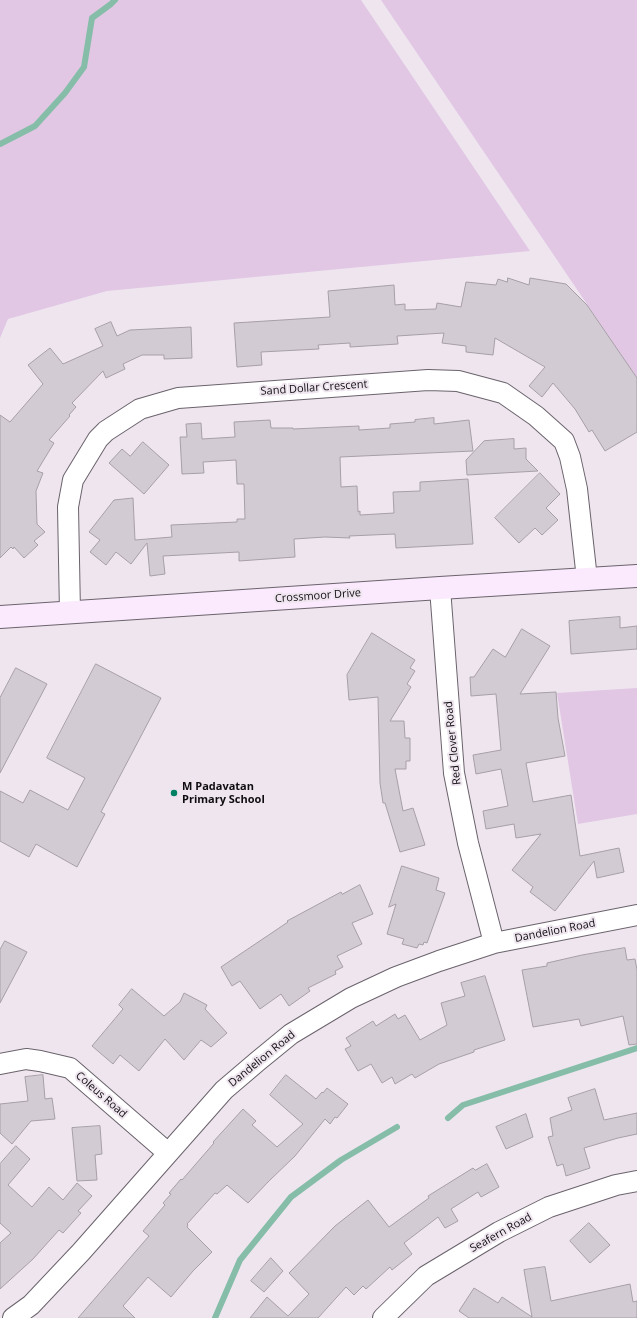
<!DOCTYPE html>
<html>
<head>
<meta charset="utf-8">
<style>
  body { margin:0 }
  canvas { display:block; background:#eee5ef }
</style>
</head>
<body>
<canvas width="637" height="1318"></canvas>
<script>
const g = document.querySelector('canvas').getContext('2d');
g.lineJoin = 'round';
function fillPath(path, color) {
  g.fillStyle = color;
  g.fill(path, 'evenodd');
}
function trace(path, color, width, dash) {
  g.strokeStyle = color;
  g.lineWidth = width;
  g.lineCap = dash ? 'butt' : 'round';
  g.setLineDash(dash || []);
  g.stroke(path);
}
function drawText(font, color, halo, rows, align = 'center') {
  g.font = font + ' "Open Sans",sans-serif';
  g.lineWidth = 4;
  g.setLineDash([]);
  g.textBaseline = 'middle';
  g.strokeStyle = halo;
  g.fillStyle = color;
  for (const [text, x, y, turn = 0] of rows) {
    g.save();
    g.translate(x, y);
    g.rotate((+turn || 0) * Math.PI / 180);
    g.textAlign = isNaN(turn) ? turn : align;
    if (halo) g.strokeText(text, 0, 0);
    g.fillText(text, 0, 0);
    g.restore();
  }
}
fillPath(new Path2D(`
  M0,0H361L530,251L107,291L8,319L0,338Z
  M381,0H637V378Z
  M637,688V814L578,824L557,693Z`), '#e1c7e4');
trace(new Path2D(`
  M0,144L35,126L65,93L84,67L92,18L111,4L115,0
  M448,1118L463,1105L637,1048
  M215,1318L240,1260L291,1197L341,1160L397,1127`), '#86bda8', 6);
const building = new Path2D(`
  M508,278L529,285L530,278L566,284L587,305L637,378V432L605,451L592,430L589,432L575,409L553,383L542,397L529,386L545,367L495,338L493,355L466,352V346L442,343L444,333L397,336L398,344L350,347V343L318,345L319,349L261,352L262,365L237,367L234,323L330,317L328,291L394,285L395,305L405,304V310L436,309L437,303L461,307L466,282L496,285L498,279L507,282Z
  M111,322L117,336L130,330L191,327L192,358L164,359V355H142L123,364L125,369L106,378L103,371L72,403L76,407L69,415L70,416L49,440L54,443L37,471L43,473L36,491L37,524L45,532L34,541L38,545L24,558L14,547L13,549L11,547L0,558V415L10,422L43,384L28,365L50,348L63,364L103,346L95,329Z
  M434,418V424L469,420L473,451L340,457L341,487L357,486L358,512L360,511V515L394,513L393,492L420,491V482L468,479L473,544L396,548L395,534L349,536L350,538L325,537L294,539L295,557L239,561V552L163,556L165,574L150,576L147,543L131,564L116,552L106,565L90,552L100,540L89,532L114,500L133,498L135,540L172,537L171,525L237,522V519H245L244,484H237L236,460L203,462L204,473L182,474L180,437H187L186,424L201,423L202,439L235,437L234,422L270,420L271,428H293V429L359,426V430L390,428V424L415,422V420Z
  M514,439V449L526,448V459L538,471L467,475L466,460L484,441Z
  M143,442L169,465L144,494L109,463L122,449L130,456Z
  M540,473L560,494L546,508L558,520L542,535L535,528L519,543L495,518Z
  M620,617V628L637,626V649L571,654L569,621Z
  M522,629L550,646L520,694L556,692L558,718L565,756L526,763L533,802L571,795L580,856L619,848L624,872L597,878L594,861L555,911L530,892L533,887L512,870L541,834L516,838L514,824L486,829L483,811L508,806L501,769L476,774L473,755L501,750L496,694L471,696L470,677H474L493,649L505,657Z
  M372,633L415,660L410,668L415,671L407,684L411,687L390,721H404L405,738H410V761H406V769H395L403,811L413,808L425,845L400,852L385,803H383L380,783L378,697L349,700L347,675Z
  M96,664L161,698L101,812L105,814L77,867L36,844L29,857L0,841V791L23,803L30,790L68,810L85,778L47,758Z
  M16,668L47,684L0,773V698Z
  M402,866L439,878L436,890L445,893L427,943L424,942L423,945L419,944L417,948L402,944L404,939L387,934L396,904L389,907Z
  M360,885L373,914L352,923L362,944L337,956L343,967L335,971L336,974L308,988L310,991L289,1006L281,994L260,1009L240,981L232,986L221,967L288,922L287,921L341,892L342,894Z
  M5,941L27,952L0,1003V950Z
  M625,948L627,960L635,959L637,970V1044L629,1045L623,1016L581,1026L579,1019L533,1027L522,970L547,966V963L582,955Z
  M485,976L505,1040L474,1050V1052L439,1064L415,1078L412,1074L395,1084L392,1077L382,1083L371,1064L358,1071L345,1049L351,1046L346,1038L373,1021L376,1026L395,1014L398,1019L405,1015L420,1040L447,1025L441,1003L465,996L461,983Z
  M132,989L164,1016L180,1002L184,993L207,1005L205,1009L227,1033L211,1047L201,1040L184,1060L165,1039L139,1071L120,1055L113,1064L92,1046L123,1009L119,1005Z
  M43,1075L45,1099L52,1098L55,1119L31,1121L12,1144L0,1133V1104L28,1101L25,1077Z
  M286,1075L316,1099L322,1092L323,1093L327,1088L348,1104L337,1118L335,1117L330,1124L325,1119L295,1156L269,1181L248,1203L227,1185L217,1194L215,1193L187,1224L188,1225L187,1227L212,1252L193,1271L171,1297L148,1277L123,1306L135,1318H78L149,1236L143,1231L165,1205L163,1203L171,1194L169,1193L181,1179L182,1180L214,1143L213,1142L243,1109L256,1121L252,1125L277,1147L303,1124L270,1095Z
  M595,1089L604,1120L637,1113V1134L618,1138L584,1148L590,1168L566,1176L563,1164L557,1166L548,1137L553,1136L550,1118L572,1110L568,1098Z
  M526,1114L533,1137L506,1149L496,1127Z
  M100,1126L102,1154L95,1155L97,1180L77,1181L72,1128Z
  M16,1146L30,1159L8,1185L32,1207L49,1187L63,1200L77,1183L92,1196L78,1211L81,1213L63,1233L59,1230L33,1259L0,1289V1243L11,1233L0,1223V1164Z
  M487,1164L499,1187L481,1197L478,1192L451,1209L458,1221L445,1228L438,1217L404,1243L412,1254L392,1270L390,1267L366,1289L363,1286L354,1295L346,1287L318,1318H250L267,1297L288,1316L309,1294L289,1273L335,1226L368,1200L389,1227L429,1198L428,1196L473,1168L475,1170Z
  M589,1223L610,1245L590,1263L570,1241Z
  M271,1258L283,1271L264,1292L251,1281Z
  M545,1267L551,1301L630,1284L633,1302L637,1301V1318H469L459,1311L474,1288L498,1303L502,1297L532,1317L524,1270Z`);
fillPath(building, '#d3cbd4');
trace(building, '#a79fa8', 1);
const street = new Path2D(`
  M440,588L454,773L468,843L494,943
  M70,613L68,507L73,480L98,439L106,431L140,409L178,398L428,380L458,381L503,393L536,416L564,441L570,457L577,489L587,579
  M0,1064L26,1059L40,1061L70,1068L168,1153
  M13,1318L31,1305L81,1252L224,1090L258,1061L291,1034L351,998L396,977L439,961L494,943L637,915
  M383,1318L426,1276L499,1232L549,1207L616,1185L637,1181`);
const secondary = new Path2D(`
  M0,617L440,588L637,576`);
trace(street, '#6b636c', 22);
trace(secondary, '#6b636c', 24);
trace(street, '#fff', 20);
trace(secondary, '#fbeafd', 22);
for (const [x, y, r, color] of [
  [174,793,4,"#008163"]
]) {
  const dot = new Path2D();
  dot.arc(x, y, r, 0, 2 * Math.PI);
  g.fillStyle = color;
  g.fill(dot);
  trace(dot, '#eee5ef', 1.5);
}
drawText('11px', '#0f0c0f', '#eee5ef', [
  ["Sand Dollar Crescent",314,388,-4],
  ["Crossmoor Drive",318,596,-4],
  ["Red Clover Road",453,743,-96],
  ["Dandelion Road",555,931,-11],
  ["Dandelion Road",262,1059,-39],
  ["Coleus Road",101,1095,41],
  ["Seafern Road",501,1233,-29]
]);
drawText('bold 11px', '#0f0c0f', '#eee5ef', [
  ["M Padavatan",182,787],
  ["Primary School",182,800]
], 'left');
</script>
</body>
</html>
